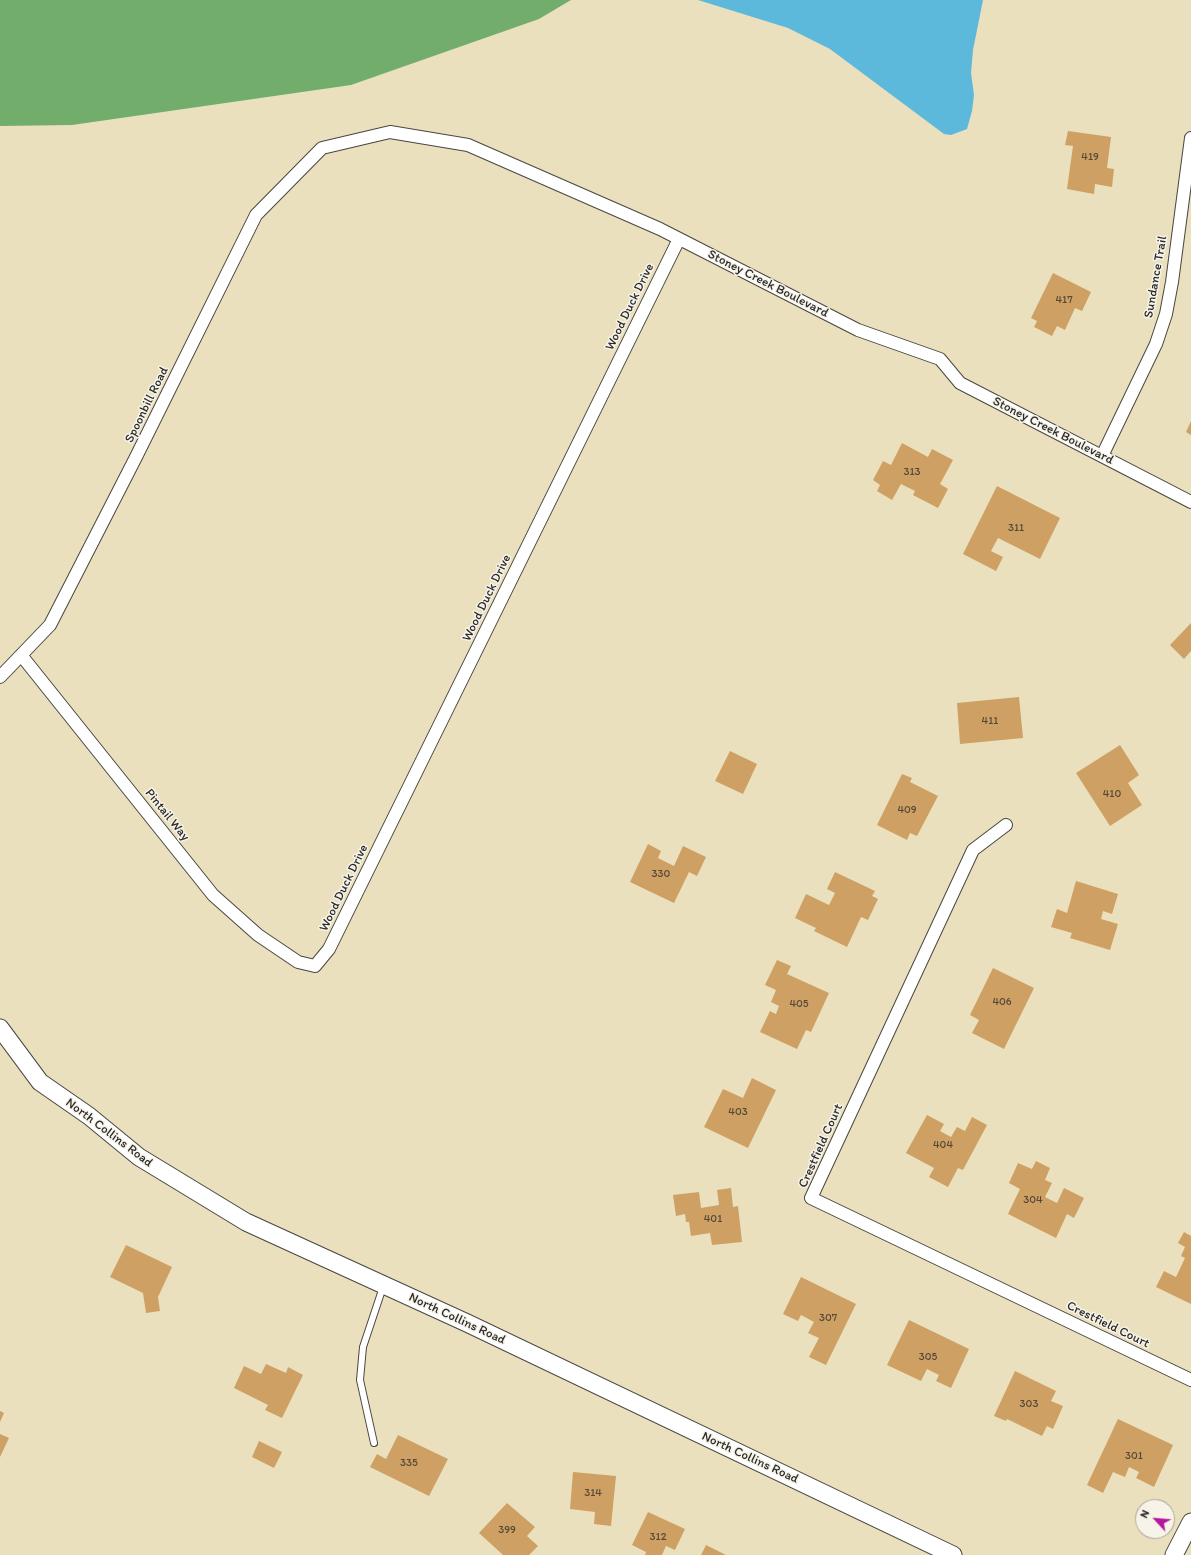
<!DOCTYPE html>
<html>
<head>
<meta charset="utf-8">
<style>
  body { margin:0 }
  #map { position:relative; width:1191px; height:1555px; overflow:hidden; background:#eae0be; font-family:Itim,sans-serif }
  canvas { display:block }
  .north { position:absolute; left:1135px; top:1499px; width:40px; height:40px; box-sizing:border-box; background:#f7f3e8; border:1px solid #a5a39c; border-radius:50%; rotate:296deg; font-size:11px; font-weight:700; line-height:16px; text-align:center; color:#2b2b2b }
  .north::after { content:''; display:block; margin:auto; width:14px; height:18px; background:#b5179e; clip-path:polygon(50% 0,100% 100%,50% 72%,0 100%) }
</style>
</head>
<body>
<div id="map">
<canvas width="1191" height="1555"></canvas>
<div class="north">N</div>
</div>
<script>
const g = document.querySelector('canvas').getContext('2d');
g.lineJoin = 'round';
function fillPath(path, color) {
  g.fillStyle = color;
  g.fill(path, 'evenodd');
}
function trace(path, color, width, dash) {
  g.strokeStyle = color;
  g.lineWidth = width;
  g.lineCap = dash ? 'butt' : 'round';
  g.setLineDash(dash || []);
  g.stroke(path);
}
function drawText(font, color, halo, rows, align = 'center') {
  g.font = font + ' Itim,sans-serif';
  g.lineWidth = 3;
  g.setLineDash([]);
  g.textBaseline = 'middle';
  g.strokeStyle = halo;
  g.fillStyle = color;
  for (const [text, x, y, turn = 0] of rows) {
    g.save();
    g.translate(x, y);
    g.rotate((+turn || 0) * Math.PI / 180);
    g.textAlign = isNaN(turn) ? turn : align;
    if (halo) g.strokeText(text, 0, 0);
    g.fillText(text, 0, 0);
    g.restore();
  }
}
fillPath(new Path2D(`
  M0,0H571L539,19L351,85L72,125L0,126Z`), '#72ad6c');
fillPath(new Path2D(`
  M698,0H983L973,50L971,73L974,95L972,111L967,129L951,135L944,134L830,49L788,28Z`), '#5db9db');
fillPath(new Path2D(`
  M1068,131L1111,137L1107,168L1114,169L1112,187L1095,184L1094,194L1067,189L1073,146L1065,145Z
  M1053,273L1091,292L1082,311L1075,308L1065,330L1057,326L1052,336L1034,327L1037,321L1031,318Z
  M1191,421V435L1186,432Z
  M902,443L928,457L932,449L953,460L940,484L948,489L938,508L913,495L915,491L901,484L892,500L877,491L880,485L873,480L883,461L891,465Z
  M997,486L1060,518L1040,559L998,538L991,551L1003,557L996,571L963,554Z
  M1191,623V651L1184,659L1170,645Z
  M1019,697L1023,738L960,744L957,703Z
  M1120,745L1139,775L1128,783L1142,805L1110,826L1076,773Z
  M730,751L757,764L743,794L715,781Z
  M902,774L912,778L910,782L938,796L917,836L910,833L907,840L877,825Z
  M648,844L661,851L658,858L674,866L683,846L706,857L697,876L689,872L674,903L630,882Z
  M835,872L875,891L872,896L878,899L868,920L861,917L847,947L814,931L816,928L795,918L806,894L829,905L835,893L827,889Z
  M1076,881L1118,894L1112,914L1103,911L1101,919L1118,924L1110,950L1070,938L1072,933L1051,927L1057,909L1067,913Z
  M777,960L791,966L787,974L829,993L811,1032L806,1030L797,1049L760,1032L770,1011L776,1014L779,1006L771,1002L776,990L765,985Z
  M993,968L1034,988L1004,1049L972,1033L979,1020L970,1015Z
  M752,1078L776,1090L748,1148L704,1127L723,1089L743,1098Z
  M927,1115L944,1124L940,1131L951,1137L957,1127L965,1131L972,1117L987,1125L963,1170L958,1168L948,1187L929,1177L934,1168L906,1153Z
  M1036,1161L1050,1168L1045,1180L1052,1183L1045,1197L1057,1203L1064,1188L1084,1198L1074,1218L1067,1214L1056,1238L1008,1214L1020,1189L1009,1183L1018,1163L1032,1169Z
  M731,1188L733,1207L738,1206L742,1242L712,1245L710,1233L691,1236L689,1222H686L685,1214L676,1216L673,1195L699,1192L701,1208L719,1205L717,1190Z
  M1184,1232L1191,1236V1304L1156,1287L1164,1271L1176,1277L1185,1258L1181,1256L1185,1247L1178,1243Z
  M126,1245L172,1267L158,1297L160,1311L146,1313L143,1293L110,1277Z
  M801,1277L856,1304L826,1365L809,1357L819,1338L808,1333L814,1322L801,1315L798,1321L783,1314Z
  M909,1320L969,1349L951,1388L936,1381L939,1375L927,1369L921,1381L887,1365Z
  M266,1364L286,1373L288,1367L303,1375L282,1418L265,1410L268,1405L234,1388L244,1366L261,1374Z
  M1015,1371L1056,1391L1051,1401L1063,1406L1053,1429L1047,1426L1042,1436L1007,1419L1006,1421L994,1416Z
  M0,1411L4,1413L0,1422Z
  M1118,1419L1173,1445L1154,1487L1136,1478L1139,1472L1129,1467L1125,1477L1113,1472L1103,1493L1087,1485Z
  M0,1434L9,1438L0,1457Z
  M398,1435L448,1459L429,1496L370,1467L377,1454L386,1459Z
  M259,1441L282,1452L274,1468L252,1457Z
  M573,1472L616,1476L611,1526L594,1524L595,1512L570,1509Z
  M507,1503L535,1527L527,1536L538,1546L529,1555H503L479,1533Z
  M648,1512L685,1529L675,1550L666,1546L662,1555H645L646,1552L632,1545Z
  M706,1545L726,1555H701Z`), '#cea063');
const lane = new Path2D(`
  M374,1443L360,1380L363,1347L383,1287`);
const street = new Path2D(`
  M1102,456L1156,344L1166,314L1172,282L1191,138
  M21,655L213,895L258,935L298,962L315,966L329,949L679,239
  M0,677L50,625L136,457L256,215L322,148L390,132L468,145L660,229L858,330L940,359L960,383L1191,502
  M1006,825L973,850L811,1198L1191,1380`);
const secondary = new Path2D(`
  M0,1028L40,1082L89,1116L139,1157L246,1222L467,1323L953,1555
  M1174,1555L1191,1522`);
trace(lane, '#484641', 8);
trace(street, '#484641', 14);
trace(secondary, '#484641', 19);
trace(lane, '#fff', 6);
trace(street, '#fff', 12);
trace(secondary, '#fff', 17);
drawText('11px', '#544839', null, [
  ["419",1090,157],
  ["417",1064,300],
  ["313",912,472],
  ["311",1016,528],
  ["411",990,721],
  ["410",1112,794],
  ["409",907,810],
  ["330",661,874],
  ["406",1002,1002],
  ["405",799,1004],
  ["403",738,1112],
  ["404",943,1145],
  ["304",1033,1200],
  ["401",713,1219],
  ["307",828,1318],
  ["305",928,1357],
  ["303",1029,1404],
  ["301",1134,1456],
  ["335",409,1463],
  ["314",593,1493],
  ["399",507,1530],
  ["312",658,1537]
]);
drawText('13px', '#2b2b2b', '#f7f3e8', [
  ["Sundance Trail",1156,277,-80],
  ["Stoney Creek Boulevard",768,284,27],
  ["Wood Duck Drive",630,307,-64],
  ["Spoonbill Road",147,405,-64],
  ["Stoney Creek Boulevard",1053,431,27],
  ["Wood Duck Drive",487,598,-64],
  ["Pintail Way",167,815,51],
  ["Wood Duck Drive",344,888,-64],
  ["North Collins Road",109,1133,37],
  ["Crestfield Court",821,1146,-66],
  ["North Collins Road",457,1319,25],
  ["Crestfield Court",1108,1325,26],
  ["North Collins Road",750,1458,25]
]);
</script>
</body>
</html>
